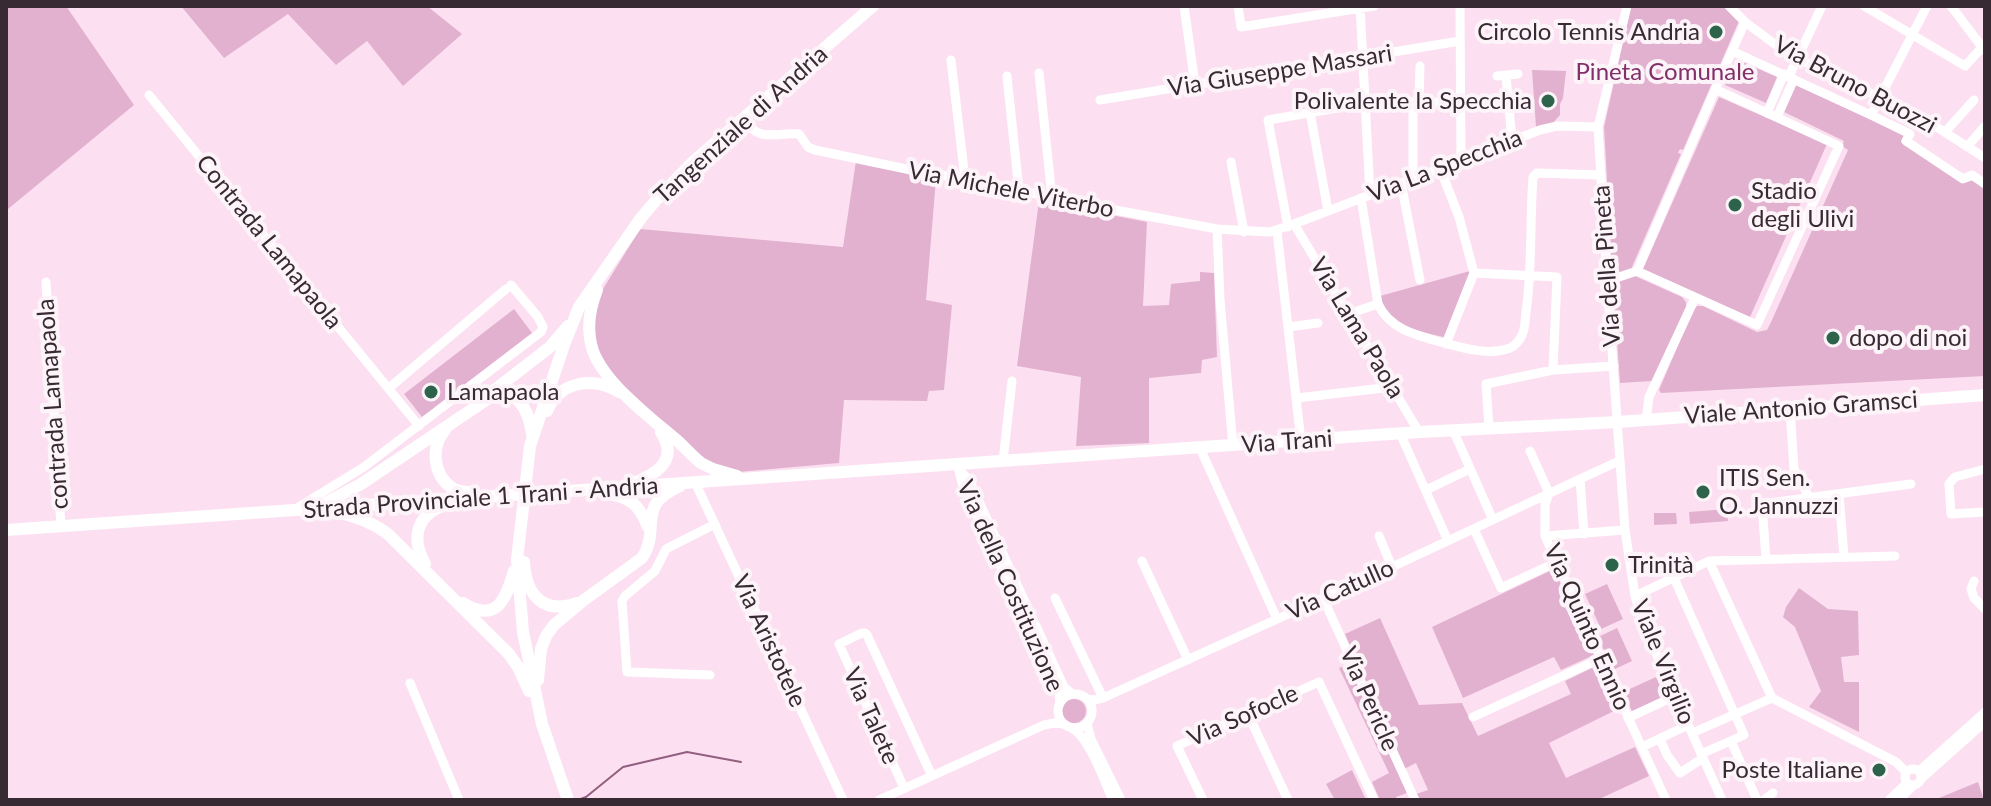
<!DOCTYPE html>
<html>
<head>
<meta charset="utf-8">
<style>
  body { margin:0 }
  #map { position:relative; width:1991px; height:806px; overflow:hidden; background:#fce0f1; font-family:Lato,sans-serif }
  canvas { display:block }
  .frame { position:absolute; inset:0; border:8px solid #382a32; pointer-events:none }
</style>
</head>
<body>
<div id="map">
<canvas width="1991" height="806"></canvas>
<div class="frame"></div>
</div>
<script>
const g = document.querySelector('canvas').getContext('2d');
g.lineJoin = 'round';
function fillPath(path, color) {
  g.fillStyle = color;
  g.fill(path, 'evenodd');
}
function trace(path, color, width, dash) {
  g.strokeStyle = color;
  g.lineWidth = width;
  g.lineCap = dash ? 'butt' : 'round';
  g.setLineDash(dash || []);
  g.stroke(path);
}
function drawText(font, color, halo, rows, align = 'center') {
  g.font = font + ' Lato,sans-serif';
  g.lineWidth = 8;
  g.setLineDash([]);
  g.textBaseline = 'middle';
  g.strokeStyle = halo;
  g.fillStyle = color;
  for (const [text, x, y, turn = 0] of rows) {
    g.save();
    g.translate(x, y);
    g.rotate((+turn || 0) * Math.PI / 180);
    g.textAlign = isNaN(turn) ? turn : align;
    if (halo) g.strokeText(text, 0, 0);
    g.fillText(text, 0, 0);
    g.restore();
  }
}
fillPath(new Path2D(`
  M6,6H66L134,105L8,209L6,207Z
  M181,6H427L462,34L403,86L367,41L336,65L288,14L224,58Z
  M1631,6H1724L1739,21L1683,150L1680,149L1678,153L1681,154L1632,267L1635,276L1682,297L1686,302V308L1652,381L1620,383L1613,286L1604,127Z
  M1736,59L1777,77L1766,103L1725,85Z
  M1532,70L1566,71L1563,98L1560,104V115L1553,123L1536,127Z
  M1796,85L1904,135L1901,142L1964,183L1974,180L1985,188V376L1661,393L1659,390L1693,310L1697,306H1703L1757,332L1767,330L1772,320L1848,150L1842,146L1844,141L1784,112Z
  M1719,97L1827,144L1750,317L1643,269Z
  M856,161L936,179L926,300L952,305L944,390L929,391L927,401L844,400L839,463L738,472L706,462L609,372L595,343L591,318L598,297L640,229L843,247Z
  M1039,201L1147,222L1143,306L1169,305L1171,284L1200,281V272L1214,273L1217,357L1202,360L1201,373L1149,378V443L1076,446L1081,377L1017,366Z
  M1470,271L1444,337C1417,331 1388,326 1380,296Z
  M514,309L532,333L422,417L404,394Z
  M1727,509L1728,521L1690,524L1689,512Z
  M1654,513H1676L1677,524L1654,525Z
  M1554,569L1594,655L1561,670L1554,657L1463,698L1432,627Z
  M1607,584L1623,619L1601,629L1585,594Z
  M1799,588L1828,609L1858,611L1859,655L1841,657L1844,682H1859V732L1809,707L1821,691L1795,627L1783,617L1786,607Z
  M1380,618L1419,705L1462,703L1478,736L1571,694L1565,681L1598,665L1618,709L1549,743L1566,778L1635,747L1649,776L1597,800H1419L1416,794L1428,790L1416,763L1404,769L1374,705L1345,634Z
  M1617,628L1632,661L1613,670L1598,637Z
  M1348,664L1407,793L1396,797L1397,800H1380L1372,782L1389,773L1339,668Z
  M1656,677L1665,696L1632,711L1623,692Z
  M1062 711a12 12 0 1 1 24 0a12 12 0 1 1-24 0Z
  M1352,770L1366,800H1335L1326,784Z
  M1978,782L1984,800H1934Z`), '#e2b1cf');
trace(new Path2D(`
  M578,800L586,797L623,767L687,752L741,762`), '#935e80', 2);
trace(new Path2D(`
  M1184,6L1195,84
  M1238,6L1241,27L1374,6
  M1360,6L1370,194
  M1460,6L1461,160
  M1627,6L1598,127L1607,281L1625,530L1635,596L1646,631L1722,800
  M1729,6L1745,22L1788,54L1921,117L1985,158
  M1864,6L1965,66L1985,44
  M1951,6L1985,51
  M1732,51L1871,115L1910,134L1906,141L1963,179L1972,175L1985,184
  M951,60L965,179
  M1039,73L1052,198
  M1007,76L1019,191
  M1497,76L1518,74
  M1506,76L1512,140
  M1789,76L1822,6
  M1715,89L1839,146L1757,325L1637,271C1673,188 1708,104 1745,22
  M149,95L419,426
  M1100,100L1460,41
  M1413,102V178
  M1419,102L1420,66
  M1310,112L1328,211
  M1767,113L1784,74
  M1871,115L1927,6
  M744,117C757,144 774,132 799,134L808,147L815,150L911,170L965,179L1094,206L1217,229L1270,232L1294,224L1540,130L1557,126L1598,127
  M1777,117L1794,79
  M1945,132L1974,100
  M1967,147L1985,126
  M1231,162L1244,232
  M1440,168L1459,217L1474,273L1446,344
  M1401,183L1420,280
  M1361,198L1378,304C1390,330 1418,336 1444,343C1463,348 1490,356 1510,348C1515,346 1520,340 1522,335C1526,327 1525,315 1527,305C1532,262 1530,219 1533,177L1537,173L1601,175
  M1294,224L1419,432
  M1288,227L1268,120L1366,103L1461,102
  M1217,229L1220,300L1233,446
  M1277,231L1301,441
  M1474,273L1557,277L1553,370
  M1607,281L1637,271
  M46,282L61,527
  M1348,314L1378,304
  M1288,327L1318,323
  M389,388L506,289
  M1297,398L1392,387
  M1790,409L1794,469L1809,497
  M1646,420L1649,397L1695,298
  M1489,428L1486,384L1553,370L1614,366
  M1453,430L1493,520
  M1400,433L1448,541
  M1200,448L1277,619
  M1530,451L1549,493L1545,505V536L1666,800
  M1003,461L1012,381
  M957,463L962,483L1058,690L1060,702
  M1985,469L1955,477L1949,484L1951,514L1985,512
  M959,470L969,480L1064,687L1072,694
  M695,482L843,800
  M1426,490L1470,469
  M1839,494L1844,557
  M297,508L364,467L541,332L543,327L538,317L511,285
  M1474,529L1501,588L1557,562
  M1584,534L1580,479L1619,461
  M1379,536L1392,567
  M1545,536L1625,530
  M1766,559L1762,504L1911,484
  M1142,561L1188,660
  M1709,561L1772,698L1896,762L1906,772
  M1674,578L1744,735L1701,754
  M1974,581L1971,589L1974,598L1985,609
  M1635,596L1709,561L1895,556
  M1055,598L1103,698
  M1323,598L1415,800
  M710,675L627,672L622,601L625,596L655,571L666,549L715,524
  M410,683L459,800
  M1058 711a17 17 0 1 1 34 0a17 17 0 1 1-34 0Z
  M1087,699L1094,700L1103,698L1392,567L1580,479
  M1248,714L1288,800
  M1473,717L1602,658
  M1628,718L1675,696
  M1087,724L1091,739L1121,800
  M1071,728C1089,736 1104,781 1113,800
  M1692,733L1772,698
  M1660,739L1667,755L1680,773L1703,758
  M1731,741L1757,800
  M1642,747L1688,725
  M1905 777a8 8 0 1 1 16 0a8 8 0 1 1-16 0Z
  M1919,771L1985,712
  M1921,779L1985,722
  M904,788L839,644L862,633H865L867,635L932,776
  M879,800L1044,725L1054,723L1064,724
  M1203,800L1177,746L1319,682L1374,800
  M1764,800L1773,793
  M1889,800L1907,783
  M1898,800L1914,785`), '#fff', 9);
trace(new Path2D(`
  M597,290C589,310 586,330 593,351C605,383 648,416 673,437C683,445 691,455 701,463L713,469L737,476
  M488,395L550,347L568,326
  M547,411C560,381 593,376 619,392
  M445,430C430,447 433,477 454,489C460,492 467,492 474,492
  M631,484C655,475 680,461 661,432
  M603,493C628,496 639,503 648,527
  M320,506L361,484L489,398C493,396 498,394 502,394C522,393 530,418 532,434
  M336,512C355,516 372,522 388,534L509,654L518,667L529,691
  M6,530L1419,432L1618,422L1985,395
  M524,562C526,595 543,615 577,603
  M425,564C410,537 417,513 448,504
  M463,603C497,624 506,599 514,571
  M538,680L541,649L546,636L554,625L584,600L642,558C662,528 634,506 680,486
  M568,800L542,724L523,632L517,560L530,446L564,345L579,307L641,218L657,199L694,161L873,6`), '#fff', 12);
for (const [x, y, r, color] of [
  [1716,32,8,"#2c634a"],
  [1548,101,8,"#2c634a"],
  [1735,205,8,"#2c634a"],
  [1833,338,8,"#2c634a"],
  [431,392,8,"#2c634a"],
  [1703,492,8,"#2c634a"],
  [1612,565,8,"#2c634a"],
  [1879,770,8,"#2c634a"]
]) {
  const dot = new Path2D();
  dot.arc(x, y, r, 0, 2 * Math.PI);
  g.fillStyle = color;
  g.fill(dot);
  trace(dot, '#fcf4f8', 3);
}
drawText('24px', '#382a32', '#fcf4f8', [
  ["Circolo Tennis Andria",1700,32,"right"],
  ["Polivalente la Specchia",1532,101,"right"],
  ["Stadio",1751,191],
  ["degli Ulivi",1751,219],
  ["dopo di noi",1849,338],
  ["Lamapaola",447,392],
  ["ITIS Sen.",1719,478],
  ["O. Jannuzzi",1719,506],
  ["Trinità",1628,565],
  ["Poste Italiane",1863,770,"right"]
], 'left');
drawText('24px', '#382a32', '#fcf4f8', [
  ["Via Giuseppe Massari",1280,71,-9],
  ["Via Bruno Buozzi",1855,85,28],
  ["Tangenziale di Andria",741,125,-42],
  ["Via La Specchia",1445,166,-21],
  ["Via Michele Viterbo",1011,190,11],
  ["Contrada Lamapaola",269,242,51],
  ["Via della Pineta",1607,266,-94],
  ["Via Lama Paola",1357,328,59],
  ["contrada Lamapaola",53,404,-94],
  ["Viale Antonio Gramsci",1801,408,-4],
  ["Via Trani",1287,442,-4],
  ["Strada Provinciale 1 Trani - Andria",481,498,-4],
  ["Via della Costituzione",1010,586,66],
  ["Via Catullo",1340,590,-24],
  ["Via Quinto Ennio",1587,627,66],
  ["Via Aristotele",769,641,65],
  ["Viale Virgilio",1663,662,68],
  ["Via Pericle",1369,699,66],
  ["Via Talete",871,716,66],
  ["Via Sofocle",1243,716,-24]
]);
drawText('24px', '#832f69', '#fcf4f8', [
  ["Pineta Comunale",1665,72]
]);
</script>
</body>
</html>
